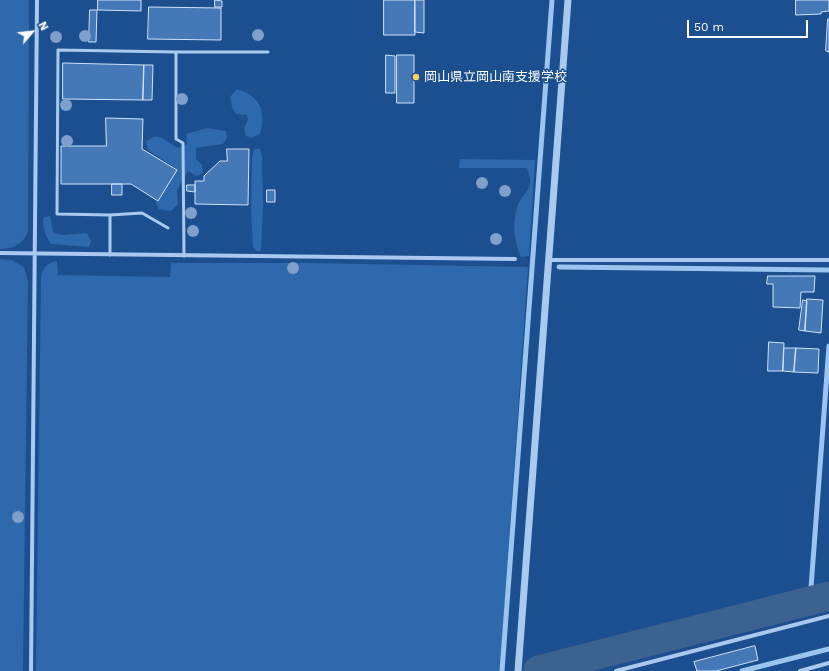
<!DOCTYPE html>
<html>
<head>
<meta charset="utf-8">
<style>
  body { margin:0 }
  #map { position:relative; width:829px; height:671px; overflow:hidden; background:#1b4f8f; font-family:"Work Sans",sans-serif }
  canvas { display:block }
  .north { position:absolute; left:12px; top:12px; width:40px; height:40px; -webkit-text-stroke:3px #1b4f8f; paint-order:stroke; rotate:62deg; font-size:11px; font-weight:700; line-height:16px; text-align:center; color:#fff }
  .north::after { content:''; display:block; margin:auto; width:14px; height:18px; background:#fff; clip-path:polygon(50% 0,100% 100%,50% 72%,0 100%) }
  .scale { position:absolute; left:687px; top:20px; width:121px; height:18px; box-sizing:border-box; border:2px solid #fff; border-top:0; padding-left:5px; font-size:12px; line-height:14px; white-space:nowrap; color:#fff; -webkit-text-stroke:3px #1b4f8f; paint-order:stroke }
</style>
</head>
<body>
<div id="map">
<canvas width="829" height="671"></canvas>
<div class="north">N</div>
<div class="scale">50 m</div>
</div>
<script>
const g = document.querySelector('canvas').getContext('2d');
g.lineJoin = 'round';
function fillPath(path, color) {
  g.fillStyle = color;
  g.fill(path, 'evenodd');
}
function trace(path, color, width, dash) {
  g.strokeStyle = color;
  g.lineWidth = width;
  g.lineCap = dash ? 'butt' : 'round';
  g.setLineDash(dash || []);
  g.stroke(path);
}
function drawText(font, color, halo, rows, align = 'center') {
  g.font = font + ' "Work Sans","Noto Sans JP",sans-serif';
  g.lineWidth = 3;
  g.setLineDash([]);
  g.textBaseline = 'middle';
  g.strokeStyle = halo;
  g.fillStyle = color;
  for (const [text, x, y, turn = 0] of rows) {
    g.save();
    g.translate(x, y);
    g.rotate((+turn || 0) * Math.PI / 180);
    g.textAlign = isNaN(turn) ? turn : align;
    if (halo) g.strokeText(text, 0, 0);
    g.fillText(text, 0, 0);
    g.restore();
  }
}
fillPath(new Path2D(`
  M0,0H29L28,230C25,244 13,249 0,249Z
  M237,89C260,96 267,111 260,134L252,138L246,136L244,128L248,120L247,115L236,114L232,107L230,97Z
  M207,128L226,131L227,138L223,144L196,148V159L202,165L203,173L197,176L188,171L177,190L178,204L171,211L159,209L156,202L177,169L148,150L146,142C159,129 167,144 179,148L187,144L186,134Z
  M254,149H260L262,156L263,206L261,251H257L253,247L251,211L252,157Z
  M460,159L535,160L529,256L521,257C514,241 512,225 517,208C523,188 536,193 527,168H459Z
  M50,216L53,232L62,235L87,233L91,241L89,247L51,244C45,235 43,229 43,218Z
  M0,259L11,260L24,267L28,281L23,671H0Z
  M57,261L58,275L170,277L171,263H309L528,267L500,671H36L41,277C43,268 46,263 57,261Z`), '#2e69ad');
trace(new Path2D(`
  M559,267L829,270
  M810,601L829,346
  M502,671L552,0
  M742,671L829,649`), '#9cc4f0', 5);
trace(new Path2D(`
  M538,670L829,596`), '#3c6290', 29);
const building = new Path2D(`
  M98,0H141V11L98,10Z
  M215,0L222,1V7H215Z
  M384,0H415V35H384Z
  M415,0H424V33L415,32Z
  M796,0H829V11L821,12V14L796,15Z
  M149,7L221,8V40L148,39Z
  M90,10H97L96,42H89Z
  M828,19H829V52L826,51Z
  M386,55L395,56V93H386Z
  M397,55H414V103H397Z
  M63,63L144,65L143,100L63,99Z
  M144,65H153L152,100H143Z
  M106,118L143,119L142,149L177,170L158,201L131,184H61V146H106Z
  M227,149H249L248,205L195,204V181H204V176L220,161H227Z
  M112,184H122V195H112Z
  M187,185H195V192L187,191Z
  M267,190H275V202H267Z
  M768,276H815L814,292H801L800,308L773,307V284H767Z
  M807,299L823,300L821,333L805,331Z
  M803,300L807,301L805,331L799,330Z
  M769,342L784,343L783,371H768Z
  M784,348H796L794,372L783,371Z
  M796,348L819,349L818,373L794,372Z
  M755,646L758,660L716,671H697L694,662Z`);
fillPath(building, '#4478b7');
trace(building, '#cfe3fa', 1);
trace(new Path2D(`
  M168,228L142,213L110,215L57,214L58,50L176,52
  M110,255V215
  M184,256L183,143L176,139V52H268`), '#a9c9ee', 3);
trace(new Path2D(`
  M0,253L515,259
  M549,260H829
  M31,671L37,0
  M616,671L829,616
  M800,671L829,663`), '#a9c9ee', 4);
trace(new Path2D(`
  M518,671L568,0`), '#a9c9ee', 7);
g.fillStyle = '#7ea0ca';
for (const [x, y] of [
  [258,35],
  [85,36],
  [56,37],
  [182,99],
  [66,105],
  [67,141],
  [482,183],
  [505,191],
  [191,213],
  [193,231],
  [496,239],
  [293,268],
  [18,517]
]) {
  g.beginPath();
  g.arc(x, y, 6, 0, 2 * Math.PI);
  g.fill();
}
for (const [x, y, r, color] of [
  [416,77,4,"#ffd166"]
]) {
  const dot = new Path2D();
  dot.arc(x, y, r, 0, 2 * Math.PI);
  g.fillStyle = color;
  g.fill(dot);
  trace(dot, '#1b4f8f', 1.5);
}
drawText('13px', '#fff', '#1b4f8f', [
  ["岡山県立岡山南支援学校",424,77]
], 'left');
</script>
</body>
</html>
